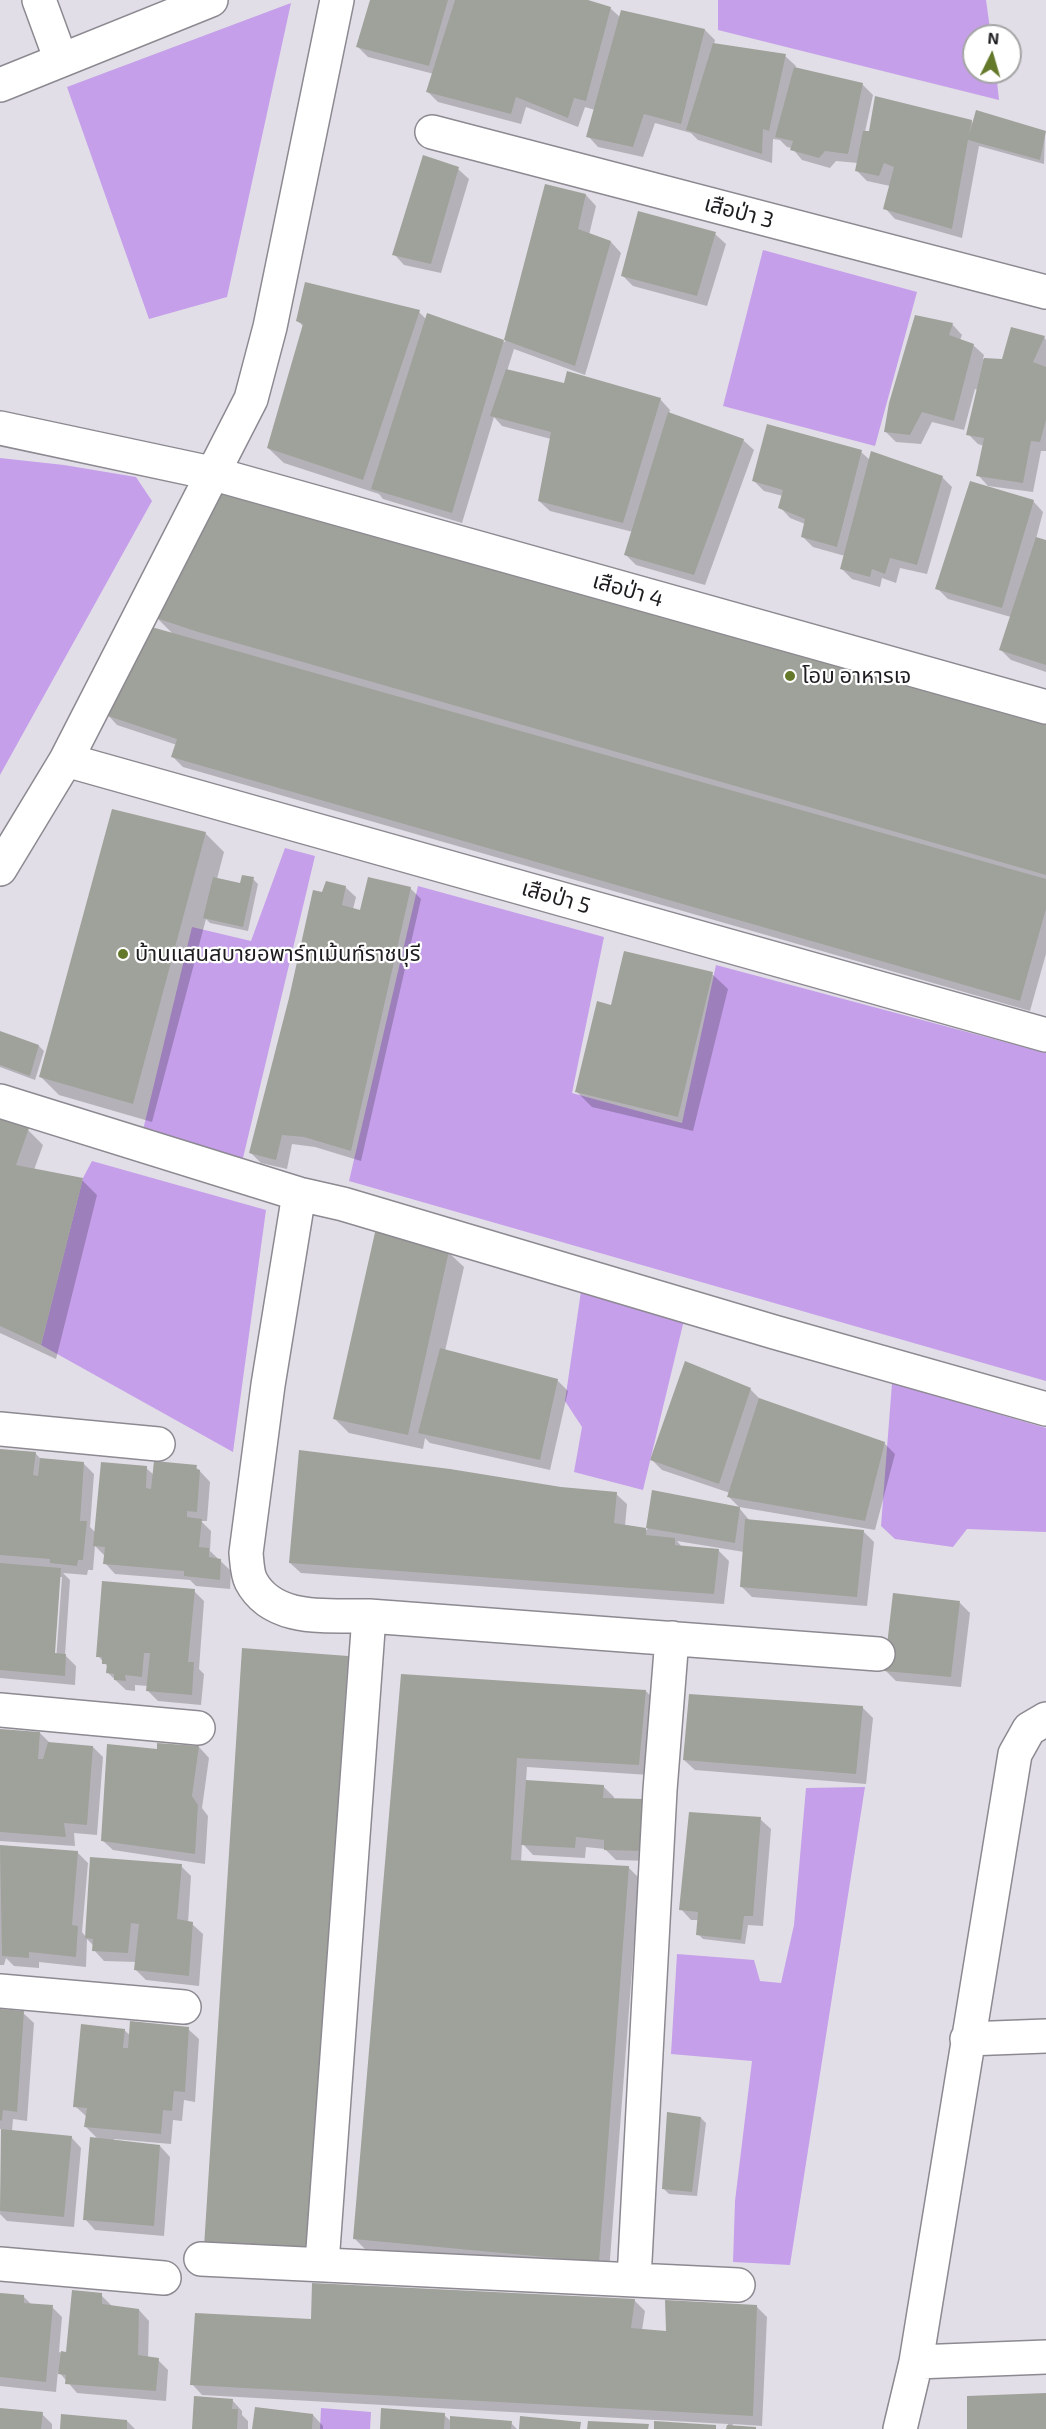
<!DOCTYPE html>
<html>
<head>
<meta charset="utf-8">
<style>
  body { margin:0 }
  #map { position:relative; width:1046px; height:2429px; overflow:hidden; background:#e2dee7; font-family:"Exo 2",sans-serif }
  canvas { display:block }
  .north { position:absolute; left:962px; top:24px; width:60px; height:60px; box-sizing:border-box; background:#fff; border:2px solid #a5a4a5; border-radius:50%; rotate:5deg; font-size:16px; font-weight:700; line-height:24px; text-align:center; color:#1e1c1f }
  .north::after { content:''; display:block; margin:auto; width:21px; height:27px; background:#637829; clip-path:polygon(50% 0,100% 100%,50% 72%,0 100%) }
</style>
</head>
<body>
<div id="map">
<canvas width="1046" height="2429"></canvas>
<div class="north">N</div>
</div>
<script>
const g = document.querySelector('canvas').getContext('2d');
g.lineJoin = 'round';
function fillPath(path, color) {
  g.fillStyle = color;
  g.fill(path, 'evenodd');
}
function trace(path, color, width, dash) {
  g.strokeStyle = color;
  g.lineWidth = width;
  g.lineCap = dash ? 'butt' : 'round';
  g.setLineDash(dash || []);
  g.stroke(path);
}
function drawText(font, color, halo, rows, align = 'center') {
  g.font = font + ' "Exo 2","Noto Sans Thai",sans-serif';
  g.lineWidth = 4.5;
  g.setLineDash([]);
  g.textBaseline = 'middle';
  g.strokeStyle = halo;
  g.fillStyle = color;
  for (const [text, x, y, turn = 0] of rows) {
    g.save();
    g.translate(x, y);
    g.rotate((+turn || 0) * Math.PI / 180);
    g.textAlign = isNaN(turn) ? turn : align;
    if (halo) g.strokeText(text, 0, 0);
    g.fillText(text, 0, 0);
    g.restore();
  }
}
fillPath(new Path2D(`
  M718,0H986L991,36H974V72H996L999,100L718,30Z
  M291,3L227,297L149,319L67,87Z
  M763,250L917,292L875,446L723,406Z
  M0,458L64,465L136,477L152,501L0,775Z
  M285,848L315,856L243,1158L142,1134L192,927L251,941Z
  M418,886L604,937L572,1093L682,1123L716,965L1046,1053V1381L349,1181Z
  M92,1161L266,1210L233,1452L41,1345L83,1178Z
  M581,1291L685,1316L643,1490L574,1472L582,1427L565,1401Z
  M892,1383L1046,1428V1532L967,1529L953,1547L895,1539L881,1526Z
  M865,1787L790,2265L733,2262L735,2201L752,2061L671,2054L677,1954L754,1960L760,1981L781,1983L794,1925L806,1788Z
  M321,2408L371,2412L370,2429H320Z`), '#c59fea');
fillPath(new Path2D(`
  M372,0H583L610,8L621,18L705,30L715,40L714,44L785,56L796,66L795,69L862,84L873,95L865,132L971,121L974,124L1045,132L1044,164L979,146L962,238L895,219L885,208L890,186L867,181L856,170L858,163L836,161L830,168L802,160L792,148L787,147L780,140L773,139L772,163L698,140L691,133L655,123L643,157L598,147L588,136L595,110L585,107L578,127L526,107L521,124L438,102L428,92L434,74L368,57L358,47Z
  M458,169L469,179L441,273L404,265L394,254Z
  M546,186L586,195L596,206L589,235L611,242L621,253L585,375L514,349L507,371L565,385L660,399L670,410L669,414L743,440L754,450L705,585L636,565L626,555L633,532L550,511L539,501L551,439L502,426L494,417L462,523L383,499L379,494L284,463L268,448L304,327L298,321L419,312L426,319L428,315L505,342Z
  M715,234L726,244L707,306L633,286L623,276Z
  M952,324L962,335L960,340L973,345L984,355L983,359L1004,361L1044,337L1046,340V451H1041L1033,492L988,486L978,475L984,446L978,444L968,434L978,390L975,389L964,430L932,422L921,444L896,442L886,432Z
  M861,452L870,460L942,477L952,487L927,574L900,568L896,583L882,578L880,587L852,579L842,569L845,556L813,547L802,536L805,524L790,518L780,507L783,496L764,491L754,481Z
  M1033,501L1043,512L1036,539L1046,542V672L1011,660L1000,649L1011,617L948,599L937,588Z
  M155,616L1046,721V954L1030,1011L183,767L173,757L177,745L117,725L107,714L174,635Z
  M205,833L224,852L217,879L241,884L253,879L258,884L248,931L210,923L206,919L152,1122L59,1095L40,1076Z
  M345,887L356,897L353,909L361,912L410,888L421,899L361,1161L315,1147L292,1144L287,1169L261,1163L251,1153L322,894Z
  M712,974L728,989L693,1131L592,1107L577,1092L612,1006Z
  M0,1033L39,1046L44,1051L35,1080L0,1067Z
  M0,1120L28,1130L43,1145L34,1170L82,1180L97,1195L56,1359L0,1333Z
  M448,1252L464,1267L445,1351L557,1380L568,1391L550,1470L430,1443L425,1438L423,1449L349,1433L334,1418Z
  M750,1389L761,1400L884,1443L895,1454L875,1530L739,1507L729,1497L730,1493L662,1470L652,1460Z
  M0,1451L35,1453L42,1460L84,1464L94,1474L90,1527L95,1532L146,1468L154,1475L196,1467L210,1482L207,1521H201L211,1531L210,1551L231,1571L230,1589L196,1586L190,1580L115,1574L105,1563V1556L95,1546L93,1570H88L87,1575L63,1573L70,1580L65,1655L76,1666L75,1685L0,1678ZM59,1577H62L56,1661H53Z
  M561,1489L616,1494L627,1504L625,1526L647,1530L653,1492L740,1509L750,1521L863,1531L874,1542L867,1606L752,1597L741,1586L744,1552L677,1541L682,1547L717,1549L729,1561L724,1604L301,1573L290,1563Z
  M194,1591L204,1601L199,1669L204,1674L201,1705L158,1701L148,1691V1686L135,1685V1691L126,1690L107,1672L108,1667L98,1656Z
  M960,1603L970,1613L961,1687L896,1681L885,1670Z
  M347,1657L358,1668L318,2262L216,2257Z
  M403,1675L646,1691L656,1702L649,1775L527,1767L526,1781L603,1786L614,1797V1800L651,1861L616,1860L605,1849L586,1847L585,1858L533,1855L522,1843L521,1862L628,1867L639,1878L609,2272L365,2249L355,2239Z
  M862,1707L873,1718L866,1784L695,1770L684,1760Z
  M0,1730L40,1733L50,1743L93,1747L103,1757L97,1835L74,1833L75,1846L0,1841Z
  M199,1747L209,1758L202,1808L208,1816L205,1864L113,1850L102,1840Z
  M760,1819L771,1829L763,1926L748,1925L745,1944L703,1939L698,1934L699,1920H691L681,1909Z
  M0,1847L77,1852L88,1863L82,1932L86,1937L181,1866L191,1876L188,1923L192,1924L203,1934L199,1986L146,1980L136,1970L137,1962L104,1961L94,1950V1946L87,1939L86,1967L39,1962V1968L14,1966L6,1958L4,1965H0Z
  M0,2011L23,2013L34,2023L27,2121L13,2119L12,2131L71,2137L81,2148L74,2227L7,2221L0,2214L3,2129H0Z
  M188,2029L199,2039L195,2102L184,2100L182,2121L173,2120L171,2144L114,2139V2141L160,2146L170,2157L164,2236L95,2230L85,2219L99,2140L86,2127L87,2117L75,2106L124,2030L131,2036Z
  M701,2118L706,2123L697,2196L669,2194L664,2189Z
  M0,2295L24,2297L32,2305L52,2307L62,2317L59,2352L68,2354L101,2295L112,2306L139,2310L149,2321L148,2358L158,2360L168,2370L166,2401L77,2393L58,2371L56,2392L0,2386Z
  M634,2300L645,2311L642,2330L667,2333L757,2307L767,2317L762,2426L733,2424L732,2427L757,2429H728V2424L202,2395L192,2384L312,2321Z
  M232,2400L242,2411V2415L248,2421V2429H193Z
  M0,2410L42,2414L52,2424V2429H0Z
  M313,2415L323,2426V2429H254Z
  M444,2415L452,2422L511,2423L517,2429H382Z
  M127,2421L135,2429H62Z`), '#0003');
fillPath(new Path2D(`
  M370,0H448L429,66L356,47Z
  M455,0H588L611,7L586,101L574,98L568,118L516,97L511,114L426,92Z
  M621,10L705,29L681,124L644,114L633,147L586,137Z
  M713,43L786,54L769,131L763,129L762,154L686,130Z
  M794,67L863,83L848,154L825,151L819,158L790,150L793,141L775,137Z
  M875,96L972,120L969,135L976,110L1046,131L1040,160L968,140L952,229L883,209L894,167L884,163L879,176L855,171L863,131H869Z
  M423,155L459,167L431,264L392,255Z
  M545,184L586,194L578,229L611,241L575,366L504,340Z
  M638,211L716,232L697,296L621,276Z
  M305,282L420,310L363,480L267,448L303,324L296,321Z
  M427,313L504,340L452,513L371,489Z
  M915,315L953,323L949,335L974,344L954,421L922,412L910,435L884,432L889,403Z
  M1011,327L1045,336L1033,362L1046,367V420L1040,442L1031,441L1023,483L976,476L984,438L966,435L984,358L1002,359Z
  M506,369L564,383L567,371L661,398L623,523L538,501L551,432L490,416Z
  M668,412L744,439L694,575L624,555Z
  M767,424L862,450L837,547L801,537L805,519L778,508L783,490L752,481Z
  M871,451L943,476L917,565L890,558L885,574L872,569L870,577L840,569Z
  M970,481L1034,500L1002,608L935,589Z
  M219,491L1046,719V875L198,632L153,617Z
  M1036,537L1046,540V665L999,650Z
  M148,626L1046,879V909L1020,1001L171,757L177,739L105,715Z
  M112,809L206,832L133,1104L39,1077Z
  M242,875L254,877L243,927L203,918L213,877L240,883Z
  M368,877L411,887L351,1151L304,1137L282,1135L276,1160L249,1153L289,998L313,890L322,892L326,881L346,886L342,905L360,910Z
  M624,951L713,972L678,1117L575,1092L597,1001L611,1005Z
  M0,1031L39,1045L30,1076L0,1065Z
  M0,1119L29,1128L16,1165L83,1178L41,1345L0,1326Z
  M376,1228L449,1251L408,1435L333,1419Z
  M440,1348L558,1379L540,1460L418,1433Z
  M685,1361L751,1388L719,1484L650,1460Z
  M759,1398L885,1442L865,1521L727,1497Z
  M0,1449L36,1452L33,1475L38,1476L40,1458L84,1462L80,1521H87L83,1560H78L77,1566L50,1563V1559L0,1555Z
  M299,1450L450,1469L561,1487L617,1492L614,1523L646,1528V1535L675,1538V1545L719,1549L714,1594L289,1563Z
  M154,1461L197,1465L196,1469L200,1470L197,1512L187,1511V1517L202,1519L199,1547L209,1548V1557L221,1559L220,1580L184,1576V1571L103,1564L105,1547L93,1546L101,1462L147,1466L146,1488L151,1489Z
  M652,1490L740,1507L735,1543L646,1528Z
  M745,1519L864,1530L857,1597L740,1587Z
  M0,1563L61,1568L55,1653L66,1654L65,1676L0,1670Z
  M102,1581L195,1589L188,1662H194L192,1695L146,1691L150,1653H144L142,1677L125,1675L126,1681L114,1680V1674L106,1673L107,1664H102V1657H96Z
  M893,1593L960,1601L951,1677L884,1671Z
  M242,1648L348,1656L308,2252L204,2247Z
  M401,1674L646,1690L639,1765L517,1758L511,1860L629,1866L599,2262L353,2239Z
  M689,1694L863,1706L856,1774L683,1760Z
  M0,1729L40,1732L38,1759H43L48,1742L93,1746L87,1825L64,1823L66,1837L0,1832Z
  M157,1743L199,1746L192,1796L198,1805L195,1854L101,1841L107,1744L157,1749Z
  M526,1780L604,1785L603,1798L645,1799L641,1851L604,1850V1840L576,1837L575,1848L521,1845Z
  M689,1812L761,1817L753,1916H744L741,1940L696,1935L698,1912L679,1910Z
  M0,1845L78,1851L72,1925L78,1926L76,1957L29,1952V1958L2,1956Z
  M90,1857L182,1864L177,1919L193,1922L189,1976L134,1970L139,1924L131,1923L128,1953L92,1951L93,1939L85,1938Z
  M0,2009L24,2011L17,2112L3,2110L2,2121L0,2120Z
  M130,2021L189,2027L185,2092L174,2091L172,2111L163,2110L161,2134L84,2127L87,2108L73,2107L81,2024L125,2029L123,2048H128Z
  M667,2112L701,2117L692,2192L662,2189Z
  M1,2129L72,2136L64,2217L0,2211Z
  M90,2137L160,2145L154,2226L83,2220Z
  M312,2283L635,2299L631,2328L666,2331L665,2300L757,2305L753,2416L190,2385L195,2313L311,2319Z
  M72,2290L102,2293V2304L139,2309L138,2355L159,2358L156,2391L65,2384L66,2375L58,2374L61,2351L66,2352Z
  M0,2293L24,2295V2303L53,2305L46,2382L0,2377Z
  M1046,2393V2429H967V2396Z
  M194,2396L233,2399L232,2409H238L237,2429H192Z
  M255,2407L313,2414L312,2429H252Z
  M0,2408L43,2412L41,2429H0Z
  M381,2408L445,2413L444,2429H380Z
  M61,2414L127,2420V2429H60Z
  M450,2416L512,2421L511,2429H450Z
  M520,2416L581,2422L580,2429H519Z
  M588,2421L649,2424L648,2429H587Z
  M654,2421L716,2425V2429H654Z
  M727,2425L756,2427V2429H726Z`), '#9fa29a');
const minor = new Path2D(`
  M39,0L61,60
  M0,85L211,0
  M432,132L1046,292
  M0,428L211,473L1046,707
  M66,760L1046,1035
  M0,869L66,760L251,399L270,327L337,0
  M0,1101L299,1194L343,1204L774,1332L1046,1409
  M299,1194L268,1385L246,1553C247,1562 247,1573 251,1581C273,1623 329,1615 369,1616L878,1654
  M0,1429L158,1444
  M0,1710L198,1728
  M0,1991L184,2007
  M967,2039L1046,2036
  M201,2259L738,2285
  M322,2263L369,1616
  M0,2264L164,2278
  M634,2279L660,1790L672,1638
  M916,2362L1046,2357
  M900,2429L916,2362L1015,1754L1029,1729L1046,1719`);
trace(minor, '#8d8991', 36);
trace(minor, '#fff', 33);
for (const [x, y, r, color] of [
  [790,676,6,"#637829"],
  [123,954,6,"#637829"]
]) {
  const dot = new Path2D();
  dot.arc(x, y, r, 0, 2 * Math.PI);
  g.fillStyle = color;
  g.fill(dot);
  trace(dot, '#fff', 2);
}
drawText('22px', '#1e1c1f', '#fff', [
  ["เสือป่า 3",739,212,15],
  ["เสือป่า 4",628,590,16],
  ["เสือป่า 5",556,897,16]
]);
drawText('22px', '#1e1c1f', '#fff', [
  ["โอม อาหารเจ",802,676],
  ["บ้านแสนสบายอพาร์ทเม้นท์ราชบุรี",135,954]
], 'left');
</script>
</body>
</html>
